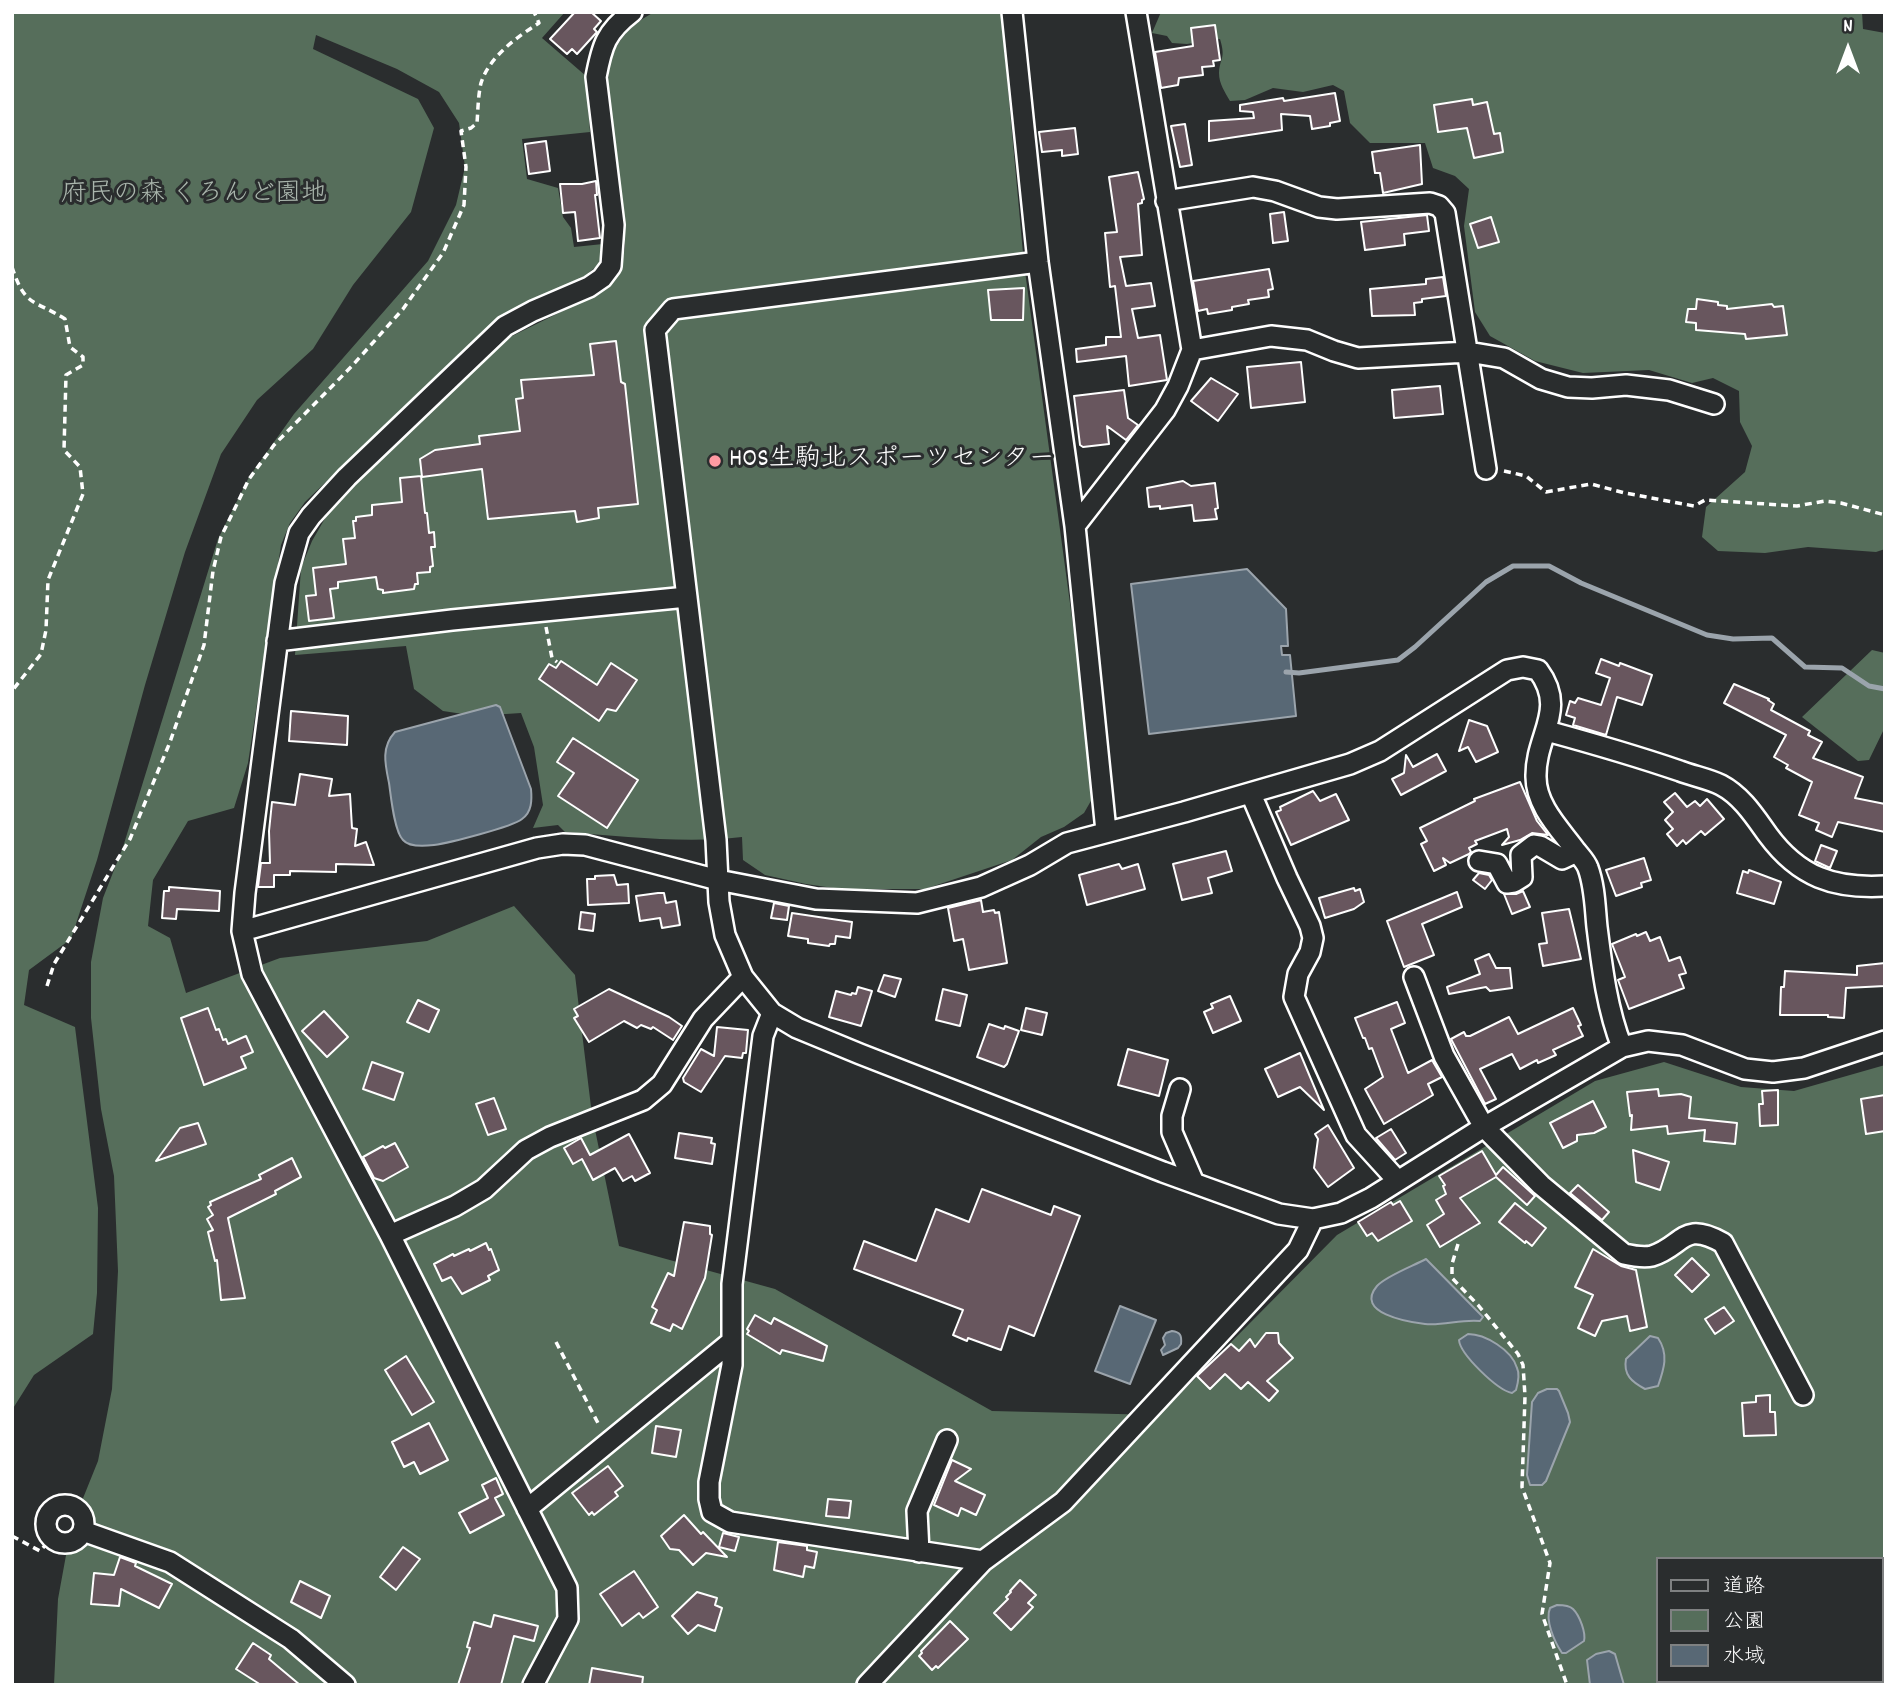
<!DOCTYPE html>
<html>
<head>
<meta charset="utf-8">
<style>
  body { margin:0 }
  #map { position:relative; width:1897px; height:1697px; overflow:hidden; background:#2a2d2e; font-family:Dekko,"Klee One",sans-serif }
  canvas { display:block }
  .frame { position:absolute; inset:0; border:14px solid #fff; pointer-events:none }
  .legend { position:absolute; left:1656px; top:1557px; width:228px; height:126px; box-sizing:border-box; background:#2a2d2e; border:2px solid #7f8182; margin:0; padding:9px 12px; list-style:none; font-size:21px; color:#fff }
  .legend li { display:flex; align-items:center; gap:14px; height:35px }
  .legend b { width:35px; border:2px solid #7f8182 }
  .north { position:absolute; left:1813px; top:14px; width:70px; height:70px; -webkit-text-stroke:5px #2a2d2e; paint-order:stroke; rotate:0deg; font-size:19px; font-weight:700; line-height:28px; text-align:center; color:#fff }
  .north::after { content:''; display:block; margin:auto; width:24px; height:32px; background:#fff; clip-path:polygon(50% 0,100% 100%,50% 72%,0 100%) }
</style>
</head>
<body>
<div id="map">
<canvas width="1897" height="1697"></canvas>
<div class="frame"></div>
<ul class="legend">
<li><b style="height:9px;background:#2a2d2e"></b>道路</li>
<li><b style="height:19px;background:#566e5b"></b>公園</li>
<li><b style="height:19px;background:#586875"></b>水域</li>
</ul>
<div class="north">N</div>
</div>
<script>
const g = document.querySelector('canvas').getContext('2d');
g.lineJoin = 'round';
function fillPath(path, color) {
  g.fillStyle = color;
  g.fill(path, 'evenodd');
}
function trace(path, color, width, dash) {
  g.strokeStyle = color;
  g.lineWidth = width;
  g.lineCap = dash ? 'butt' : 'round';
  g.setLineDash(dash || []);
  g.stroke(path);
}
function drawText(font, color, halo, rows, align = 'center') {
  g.font = font + ' Dekko,"Klee One",sans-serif';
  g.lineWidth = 6;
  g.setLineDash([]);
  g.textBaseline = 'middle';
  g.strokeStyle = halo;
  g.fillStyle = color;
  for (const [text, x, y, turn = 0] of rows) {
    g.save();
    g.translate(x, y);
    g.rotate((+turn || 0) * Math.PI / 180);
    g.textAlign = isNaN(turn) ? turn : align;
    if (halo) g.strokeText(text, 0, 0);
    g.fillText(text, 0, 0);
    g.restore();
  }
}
fillPath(new Path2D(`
  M12,12H565L542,38L586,76L590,132L522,139L527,179L558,188L563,217L571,228L574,247L603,244L599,264L585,276L504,314L477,337L305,502L290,523L281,545L248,763L234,808L188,821L153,880L148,926L170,938L186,993L280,958L427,941L514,906L575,975L592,1115L619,1246L775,1289L992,1411L1159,1415L1337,1235L1595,1081L1664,1062L1741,1087L1794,1091L1885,1065V1685H54L58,1599L71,1528L98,1461L112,1389L118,1271L114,1176L101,1109L91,1018V962L103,898L123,847L218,539L249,477L294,414L428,261L456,205L465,167L459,123L439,92L397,69L316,35L313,49L418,99L434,128L411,212L353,285L313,349L257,400L221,454L185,552L145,685L97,860L71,939L29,970L24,1005L75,1027L98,1208L97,1293L93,1334L34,1375L12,1410ZM1657,1559H1881V1681H1657Z
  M654,12H1001L1024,264L1093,773L1092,799L1084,813L1064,827L1041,837L1012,860L925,889H840L806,884L765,875L743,860L742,837C684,844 623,836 565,832L558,825L533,828L543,805L534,747L521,713L476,716L443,711L414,689L406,646L295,655L301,568L312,541L331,508L502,341L589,298C608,285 624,268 625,245L608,87C608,50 622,30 654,12Z
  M1161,12H1862L1863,29L1885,33V549L1876,552L1808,547L1765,553L1718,551L1702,537L1706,507L1745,472L1752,446L1740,422L1739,391L1713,378L1692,383L1649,370L1583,373L1535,361L1490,336L1475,312L1464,226L1469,189L1455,176L1433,168L1425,143H1370L1350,123L1344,91L1333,85L1303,92L1273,88L1245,100L1230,101C1225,92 1219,84 1219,73C1220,57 1226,59 1220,39L1187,44L1172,43L1167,36L1152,33Z
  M1872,650L1885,653V727L1869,760L1858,761L1802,717Z`), '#566e5b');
const water = new Path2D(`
  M1247,569L1286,609L1288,646H1281L1282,655H1290L1296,716L1149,734L1131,584Z
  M496,705L500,707L531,789C532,800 532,812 522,819C512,827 449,843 434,845C426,846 409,847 403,840C394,831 391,796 389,783C385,764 381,747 395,732Z
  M1426,1259L1483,1317L1480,1321C1461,1319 1443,1326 1425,1324C1408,1322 1354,1313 1377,1286C1386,1276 1413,1266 1426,1259Z
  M1120,1306L1156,1320L1130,1384L1095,1371Z
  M1172,1331C1180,1332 1182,1335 1181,1344L1178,1348L1163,1355L1161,1350L1165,1345L1163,1338L1166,1333Z
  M1468,1334C1485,1334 1512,1350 1517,1368C1520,1374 1518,1383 1516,1390L1512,1393C1497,1390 1460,1354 1459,1340Z
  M1650,1336L1658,1338C1669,1354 1664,1369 1658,1386L1645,1389C1632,1382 1623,1375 1626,1359Z
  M1547,1389H1557L1559,1391L1568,1413L1570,1422L1546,1481L1542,1485H1530L1527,1475L1532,1402L1538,1393Z
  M1557,1605C1562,1605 1569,1605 1573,1609C1580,1616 1586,1633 1584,1641L1566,1653H1562C1554,1641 1545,1620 1550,1608Z
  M1609,1651L1615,1654L1624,1685H1590L1587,1660L1596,1654Z`);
fillPath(water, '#586875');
trace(water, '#9ba4ac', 2);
trace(new Path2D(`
  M1286,672L1299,673L1398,660L1415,647L1486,582L1513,566H1549L1581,583L1707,635L1733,639L1772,638L1805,667L1842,668L1869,686L1885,689`), '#9ba4ac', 5);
const building = new Path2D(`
  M575,12H591L601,21L594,29L597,32L577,54L572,49L567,54L550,39Z
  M1215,25L1220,60L1213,61L1214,66L1202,67L1203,75L1179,78L1178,85L1161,88L1155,52L1193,46L1191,28Z
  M1335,93L1340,121L1330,123V126L1312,129L1310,116L1281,114L1282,130L1209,141V121L1254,118L1253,112L1240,111V105L1283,98L1284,101Z
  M1472,99L1473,105L1487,102L1494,134L1500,133L1503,152L1474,158L1467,128L1438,132L1434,105Z
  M1185,124L1192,165L1180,167L1171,126Z
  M1075,128L1078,154L1062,156V150L1042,152L1039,132Z
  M546,141L550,171L529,174L525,144Z
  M1420,145L1422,184L1383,193L1380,173H1375L1372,152Z
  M1138,172L1144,199L1142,200V203L1138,204L1142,255L1120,257L1126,286L1151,283L1155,306L1132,309L1138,338L1160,335L1167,380L1129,386L1126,356L1077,362L1076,349L1106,345V337H1121L1115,286L1110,287L1105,233L1117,232L1109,177Z
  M596,181L597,195H595L600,238L578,241L575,212L563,213L560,184H582Z
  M1284,212L1288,241L1273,243L1270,214Z
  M1427,215L1429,231L1404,234L1405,245L1365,250L1361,222Z
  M1491,217L1499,242L1478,248L1470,224Z
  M1269,269L1273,289L1268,290L1269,297L1248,300L1249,304L1232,307V310L1208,314L1207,309L1198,311L1193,281Z
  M1443,277L1446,296L1422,299V302L1414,303L1415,315L1372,316L1370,289L1426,284V279Z
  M1024,288L1023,320H991L988,290Z
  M1697,299L1718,302V305L1727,306V309L1772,304L1774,307L1783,306L1787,335L1746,339L1745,334L1696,330V323L1686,322L1688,309H1696Z
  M616,341L621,382L625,384L638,504L598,508L599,518L577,522L575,511L488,519L482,469L422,477L420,459L435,450L480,444L479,436L520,431L516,399L523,398L521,380L594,375L590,344Z
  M1301,362L1305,402L1251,408L1247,367Z
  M1211,378L1238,394L1218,421L1191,401Z
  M1440,386L1443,414L1394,418L1392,390Z
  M1124,390L1128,418L1138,425L1126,440L1107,426L1109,444L1083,447L1080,445L1074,396Z
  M421,476L425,513H427L429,533L434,532L435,547H431L433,566L430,567V572L417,573L418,584H415L414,589L383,593V590L378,589L376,577L338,582V588L330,589L334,618L309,621L306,596L316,595L313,568L346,564L343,539L355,538L353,521H356V517L372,515V505L402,502L400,478Z
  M1183,481L1191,486L1215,483L1218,508L1215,509L1217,519L1194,521L1192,505L1160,509V506L1149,507L1147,488Z
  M1601,659L1619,666L1620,663L1652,675L1642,705L1617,697L1606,735L1573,725L1575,718L1566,715L1570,701L1575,703L1578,698L1601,705L1610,678L1596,673Z
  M561,661L597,685L611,663L637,680L616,711L607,709L599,721L539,679L549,664L556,668Z
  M1734,684L1769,699L1768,700L1774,704L1771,710L1810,731L1808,735L1822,742L1813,758L1863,777L1855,798L1885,804V832L1838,822L1832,837L1816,830L1819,823L1799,815L1812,782L1786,768L1788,765L1774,757L1786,735L1724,703Z
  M291,711L348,716L347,745L289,741Z
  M1469,720L1487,726L1498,752L1476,762L1468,747L1459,751Z
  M573,738L638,780L607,828L558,796L574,773L557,762Z
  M1437,754L1446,771L1401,795L1392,779L1404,773L1406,755L1413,767Z
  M300,774L332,779L329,796L350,794L352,828L357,829L355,846L366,842L374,865L336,864V872L290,871V875H274V887H258L261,863H270L269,831L272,802L295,805Z
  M1520,782L1537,821L1548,835L1532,833L1520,840L1502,845L1509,837L1507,829L1475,841L1477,844L1469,848L1471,852L1469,854L1450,863L1443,858L1446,865L1434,871L1421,844L1427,841L1420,828L1475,801L1474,799Z
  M1313,791L1320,801L1336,794L1349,820L1291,845L1276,812L1281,810L1280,807Z
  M1675,793L1687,807L1695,801L1700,806L1707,799L1724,819L1705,835L1701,831L1686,844L1683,840L1677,846L1667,834L1673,829L1665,820L1673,812L1664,802Z
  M1821,845L1837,851L1830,868L1815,861Z
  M1226,851L1232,871L1208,878L1212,893L1182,900L1173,864Z
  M1644,858L1651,880L1641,883L1642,887L1616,896L1606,870Z
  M1119,864L1122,869L1138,864L1145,889L1087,905L1079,875Z
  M1749,870L1781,882L1774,904L1737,893L1743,871L1748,873Z
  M1479,873L1489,875L1492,880L1485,889L1473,880Z
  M614,875L617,885L628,884L629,903L588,905L587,879H595V876Z
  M169,887L220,891L219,911L177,909L176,919L162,918L164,891H169Z
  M1354,888L1355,891L1360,889L1364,902L1354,909L1325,918L1319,898Z
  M1523,891L1530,907L1512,914L1504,894H1516Z
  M1457,892L1462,907L1422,924L1434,955L1404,967L1387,921Z
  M658,893H664L666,903L676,901L680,925L662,928L660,918L640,921L636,896Z
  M981,900L983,912L994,910L995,913L999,912L1007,963L969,970L963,939L954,941L948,908Z
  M774,903L789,906L787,920L771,918Z
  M1569,909L1581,959L1543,966L1539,944L1547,943L1542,913Z
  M581,912L595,914L593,931L579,929Z
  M792,913L852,922L850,938L836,936L835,944H830L829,946L808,943V939L788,936Z
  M1646,932L1650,941L1660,937L1669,961L1680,957L1686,973L1679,975L1684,988L1629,1009L1618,980L1625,977L1612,944L1636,934L1637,936Z
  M1489,954L1496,968H1510L1512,988L1490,991L1486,987L1449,994L1447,987L1480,974L1475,960Z
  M1885,963V986L1846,988L1844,1018L1828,1017V1015H1780L1781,987H1784L1785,971L1857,975V966Z
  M884,975L901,979L895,997L878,991Z
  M858,987L872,991L861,1026L829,1017L836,991L851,995L852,993L856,994Z
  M609,989L669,1017L682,1026L673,1040L653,1027L651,1029L641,1025L637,1028L624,1021L589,1042L574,1018L578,1016L574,1009Z
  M943,989L967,995L960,1026L936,1020Z
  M1230,996L1241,1021L1213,1033L1204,1012L1213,1008L1211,1004Z
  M418,1000L439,1010L429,1032L407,1022Z
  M1397,1002L1405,1023L1391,1029L1408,1073L1432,1060L1442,1077L1428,1084L1433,1095L1384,1124L1365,1089L1383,1077L1372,1048L1369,1049L1365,1038H1363L1355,1018Z
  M208,1008L216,1030L219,1029L223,1040L226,1039L228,1044L246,1036L253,1052L241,1057L246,1068L204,1085L181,1018Z
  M1026,1008L1047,1013L1042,1035L1021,1030Z
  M1573,1008L1581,1025L1578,1026L1583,1036L1553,1050L1556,1055L1538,1063L1537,1060L1520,1069L1512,1054L1480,1069L1496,1099L1485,1104L1451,1039L1464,1032L1466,1036H1470L1509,1017L1518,1034Z
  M324,1011L348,1037L327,1057L302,1031Z
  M989,1024L1004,1029L1005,1026L1019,1031L1007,1064L1004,1067L977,1057Z
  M717,1027L748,1030L746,1053H743L742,1058L725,1056L701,1092L684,1082L683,1078L701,1049L714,1056Z
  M1128,1049L1168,1060L1159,1096L1118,1085Z
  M1300,1053L1324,1110L1300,1087L1278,1097L1265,1069Z
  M372,1062L403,1073L394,1100L363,1089Z
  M1658,1089L1659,1096L1681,1094L1691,1097L1689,1118L1737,1123L1735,1144L1704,1141L1705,1130L1668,1134L1667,1126L1631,1130L1632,1115L1630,1116L1627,1092Z
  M1778,1090V1125L1760,1126L1759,1104H1763L1762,1091Z
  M1885,1095V1131L1866,1134L1861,1099Z
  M494,1098L506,1129L488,1135L476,1104Z
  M1593,1101L1606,1127L1594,1133L1577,1135V1141L1563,1148L1550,1123Z
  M198,1123L206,1144L156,1161L180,1128Z
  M1328,1125L1354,1168L1328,1187L1314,1168L1318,1139L1315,1134Z
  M1391,1129L1406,1153L1395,1160L1376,1138Z
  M679,1133L712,1138L711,1143L715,1144L712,1164L675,1158Z
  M629,1134L650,1173L635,1181L632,1176L623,1181L615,1168L593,1180L582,1159L573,1164L564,1148L581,1138L590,1155Z
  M395,1143L408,1167L383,1181L374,1178L363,1157L383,1146L385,1148Z
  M1633,1150L1669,1162L1660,1190L1636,1182Z
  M1482,1151L1496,1175L1503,1167L1535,1196L1527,1205L1496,1177L1460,1198L1480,1223L1440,1247L1427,1225L1444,1214L1436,1200L1446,1194L1443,1186L1445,1185L1439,1176Z
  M292,1158L301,1177L275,1191L276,1194L228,1218L245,1298L221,1300L217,1260L215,1261L208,1232L213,1230L207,1219L213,1215L208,1207L211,1205L210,1202L261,1179L259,1175Z
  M1578,1185L1609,1212L1602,1220L1570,1193Z
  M982,1189L1051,1215L1054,1206L1080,1216L1034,1336L1009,1326L1001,1350L968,1338L967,1341L953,1335L963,1310L854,1269L864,1241L916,1261L936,1209L969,1222Z
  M1400,1201L1412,1221L1378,1241L1372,1233L1367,1236L1358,1222L1391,1202L1393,1205Z
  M1515,1203L1546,1228L1532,1246L1526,1241L1525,1243L1499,1222Z
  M684,1222L710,1226V1234L712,1235L705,1278L682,1329L673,1324L670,1331L651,1323L657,1310L652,1307L668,1273L674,1276Z
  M486,1243L489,1250L491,1249L499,1270L488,1276L490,1280L462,1294L451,1277L442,1281L434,1264L453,1254L454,1256L469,1249L470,1251Z
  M1593,1249L1621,1266L1636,1270L1647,1327L1630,1331L1627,1316L1602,1321L1595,1336L1578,1328L1593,1295L1575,1287Z
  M1692,1258L1709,1275L1692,1292L1675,1275Z
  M1724,1307L1734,1321L1715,1334L1705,1319Z
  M755,1315L771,1324L774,1318L827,1346L823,1361L782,1350L780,1354L747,1334L749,1331L747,1329Z
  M1266,1333H1278L1279,1343L1293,1358L1267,1381L1278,1391L1269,1401L1248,1382L1241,1389L1225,1374L1210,1389L1197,1376L1231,1344L1239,1351L1250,1339L1255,1347Z
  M406,1356L434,1402L412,1415L385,1370Z
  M1770,1395V1412H1775L1776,1435L1744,1436L1742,1403L1756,1402V1396Z
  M429,1423L448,1460L420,1474L414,1462L404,1467L392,1442Z
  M656,1426L681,1430L676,1457L652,1453Z
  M952,1460L971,1469L955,1481L985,1495L976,1515L961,1508L958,1516L934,1505Z
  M608,1466L623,1486L615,1492L618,1496L594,1515L592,1512L589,1515L572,1493Z
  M496,1478L503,1494L495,1498L504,1515L470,1533L459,1513L488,1498L482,1485Z
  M828,1499L851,1501L849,1518L826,1516Z
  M684,1515L701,1534L703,1532L727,1557L706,1553L693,1565L679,1550L670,1549L661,1536Z
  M723,1533L739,1537L735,1551L719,1547Z
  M778,1542L807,1546V1550L817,1552L814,1568L805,1566L803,1577L774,1570Z
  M403,1547L420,1559L396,1590L380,1577Z
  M120,1557L136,1563L135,1566L172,1584L159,1608L121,1589L119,1606L91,1604L94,1573L114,1575Z
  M634,1571L658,1607L643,1618L639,1613L622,1626L600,1594Z
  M1020,1580L1036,1595L1028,1603L1033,1607L1011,1630L994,1613L1008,1599L1006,1597L1011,1592L1010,1591Z
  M300,1581L330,1596L321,1618L291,1602Z
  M697,1592L717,1598L715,1605L722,1608L715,1631L698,1625L688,1634L672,1616Z
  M494,1615L538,1626L534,1641L514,1636L501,1685H458L470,1648L467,1647L474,1622L491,1627Z
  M950,1621L968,1639L938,1668L936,1666L932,1670L919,1656L922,1653L921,1651Z
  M253,1643L271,1655L269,1659L300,1685H261L236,1669Z
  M592,1668L643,1677L642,1685H589Z`);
fillPath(building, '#68565e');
trace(building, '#fff', 2);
const minor = new Path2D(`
  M1012,12L1038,262L1075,526L1106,831
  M1166,201L1253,187L1275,191L1319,207L1337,209L1430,203L1439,206L1445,213L1486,469
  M1038,262L673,309L655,330L716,840L719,902L725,935L743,977L772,1013L797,1028L860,1054L1163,1172L1279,1214L1313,1219L1341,1213L1371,1198L1484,1127L1622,1047L1648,1041L1682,1045L1745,1069L1773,1072L1804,1068L1885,1041
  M1192,350L1271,336L1307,340L1334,351L1358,358L1468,352L1504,358L1541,379L1568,387L1592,388L1626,385L1669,390L1714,404
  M1075,526L1165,410L1178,386L1192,350L1136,12
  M277,641L452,620L687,597
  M1547,731C1591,743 1636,756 1680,771C1693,776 1709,779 1721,785C1742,796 1755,817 1768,835C1799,877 1834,889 1885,886
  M1251,794L1287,878L1310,926L1313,938L1310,952L1298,974L1294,997L1356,1135L1397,1180
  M1479,861L1497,864L1507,883L1514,882L1522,877L1521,855L1534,845L1540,846L1562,859L1577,852
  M242,931L537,848L563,844L585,845L718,880L816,899L917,903L981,887L1030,865L1067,843L1184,812L1350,764L1380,751L1507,670L1523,667L1538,670C1568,710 1535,735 1536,777C1536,806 1560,829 1576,851C1580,856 1586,862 1588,868C1595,887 1595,908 1597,927C1602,967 1607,1009 1622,1047
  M1414,977L1444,1056L1484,1127L1541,1185L1624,1254C1633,1256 1643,1258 1652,1256C1684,1246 1682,1220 1723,1243L1803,1395
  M772,1013L763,1036L732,1284V1365L709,1482V1499L712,1512L730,1522L983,1561
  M1180,1089L1172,1116V1132L1194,1183
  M390,1235L455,1206L484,1189L526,1150L550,1137L643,1100L662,1084L703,1019L743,977
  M46 1524a19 19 0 1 1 38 0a19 19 0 1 1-38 0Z
  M527,1509L732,1341
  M83,1531L170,1562L291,1639L345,1685
  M919,1552L917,1511L947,1440
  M533,1685L568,1619L567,1588L390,1235L252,974L242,931L245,893L285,583L299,533L311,516L347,477L505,326L533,311L589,287L602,278L611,266L614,225L596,77C602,45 606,32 632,12
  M867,1685L983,1561L1063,1502L1298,1250L1313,1219`);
trace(minor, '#fff', 24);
trace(new Path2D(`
  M12,267C25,307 33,299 65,319L70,347L83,357V365L66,375L64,450L80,467L83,494L48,580L46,630L41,654L12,691
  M1504,471L1526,476L1546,492L1591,484L1625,493L1694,506L1705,500L1797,506L1825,501L1841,503L1885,515
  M546,627L552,658L557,662
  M47,986L54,964L130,839L170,742L204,645L213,571L221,537L249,479L274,445L352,366L403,309L443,253L464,205L466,167L461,131L471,128L477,123C478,110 478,96 481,83C489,57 517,37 539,23L534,12
  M1458,1244L1452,1264V1278L1478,1305L1518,1354L1523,1365L1525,1396L1522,1487L1550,1563L1542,1614L1567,1685
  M556,1342L600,1427
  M12,1536L40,1551L52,1538`), '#fff', 3.5, [7, 5]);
trace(minor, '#2a2d2e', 19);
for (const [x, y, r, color] of [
  [715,461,7,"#ff9aa2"]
]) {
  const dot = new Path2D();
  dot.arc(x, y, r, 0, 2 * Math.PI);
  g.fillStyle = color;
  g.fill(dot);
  trace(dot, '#2a2d2e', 2.5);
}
drawText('26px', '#aab6ad', '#2a2d2e', [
  ["府民の森 くろんど園地",194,196]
]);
drawText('26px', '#fff', '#2a2d2e', [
  ["HOS生駒北スポーツセンター",729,461]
], 'left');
</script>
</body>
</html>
